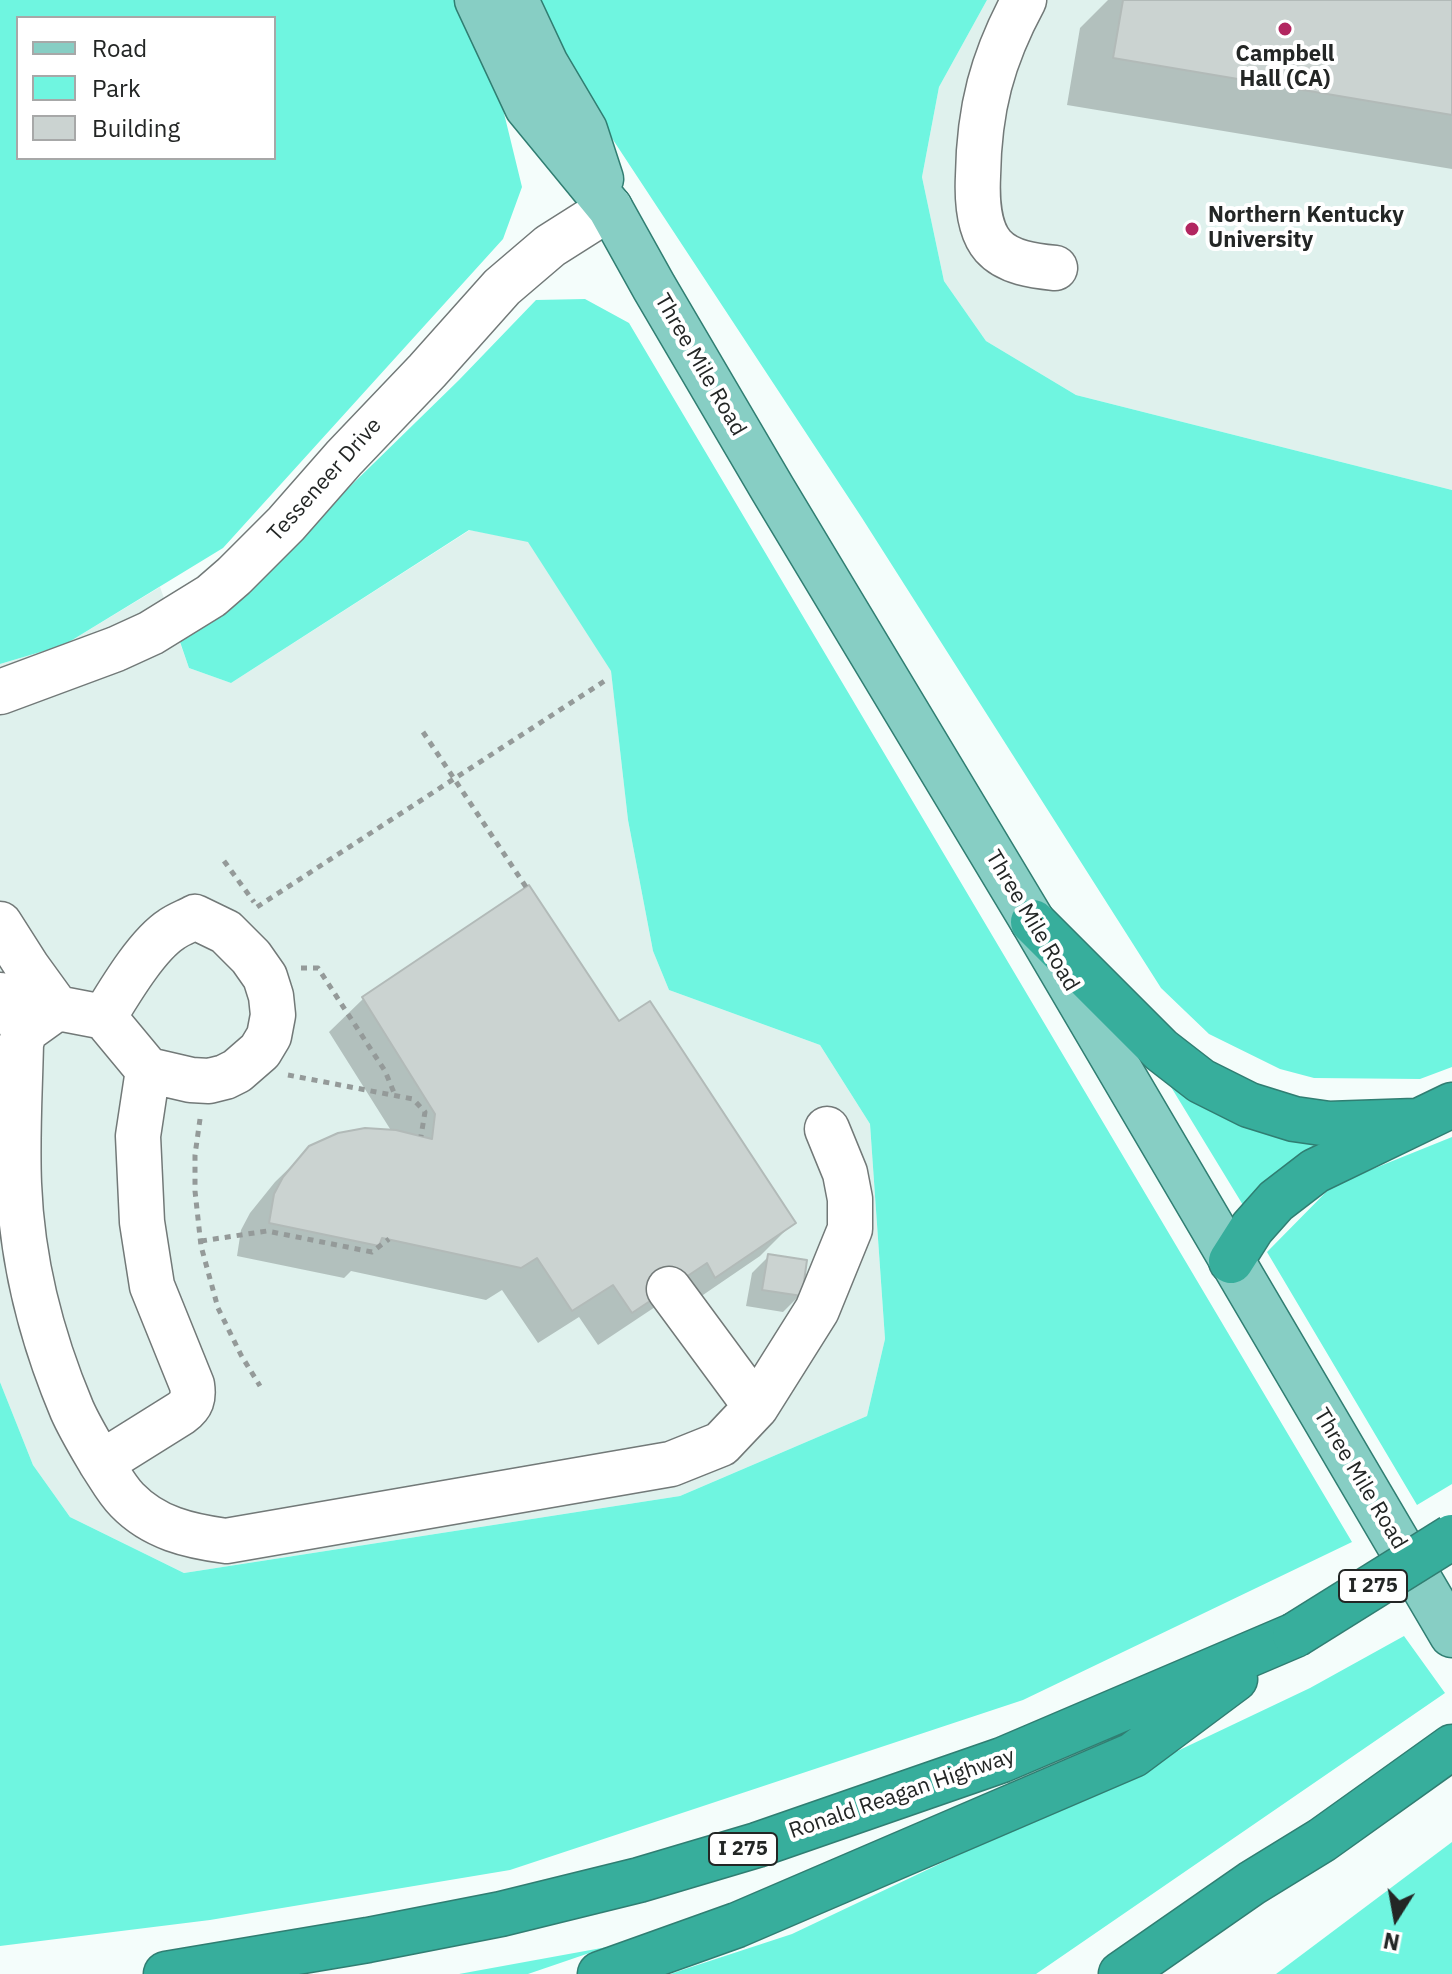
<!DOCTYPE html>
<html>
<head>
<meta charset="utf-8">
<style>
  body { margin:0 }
  #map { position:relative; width:1452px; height:1974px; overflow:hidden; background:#f4fdfb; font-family:"IBM Plex Sans",sans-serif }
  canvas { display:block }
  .legend { position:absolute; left:16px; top:16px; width:260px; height:144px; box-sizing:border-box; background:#fff; border:2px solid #a7a8a8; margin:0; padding:10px 14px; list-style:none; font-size:24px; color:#232625 }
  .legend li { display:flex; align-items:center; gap:16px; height:40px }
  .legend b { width:40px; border:2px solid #a7a8a8 }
  .north { position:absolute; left:1356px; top:1878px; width:80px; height:80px; -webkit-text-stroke:6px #fff; paint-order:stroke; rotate:191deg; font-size:22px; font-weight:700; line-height:32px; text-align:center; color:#232625 }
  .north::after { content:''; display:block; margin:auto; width:28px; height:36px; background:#232625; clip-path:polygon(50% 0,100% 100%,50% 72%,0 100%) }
</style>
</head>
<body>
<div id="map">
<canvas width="1452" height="1974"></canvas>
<ul class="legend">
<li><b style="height:10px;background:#87cec4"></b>Road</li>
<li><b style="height:22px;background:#6ff5e0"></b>Park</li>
<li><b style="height:22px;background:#cbd3d1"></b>Building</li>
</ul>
<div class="north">N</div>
</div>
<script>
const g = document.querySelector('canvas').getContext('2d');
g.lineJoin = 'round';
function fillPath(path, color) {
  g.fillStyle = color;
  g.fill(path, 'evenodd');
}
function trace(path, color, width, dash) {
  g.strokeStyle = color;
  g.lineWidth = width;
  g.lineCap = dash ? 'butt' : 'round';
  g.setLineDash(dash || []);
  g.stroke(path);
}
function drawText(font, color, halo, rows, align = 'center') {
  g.font = font + ' "IBM Plex Sans",sans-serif';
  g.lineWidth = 8;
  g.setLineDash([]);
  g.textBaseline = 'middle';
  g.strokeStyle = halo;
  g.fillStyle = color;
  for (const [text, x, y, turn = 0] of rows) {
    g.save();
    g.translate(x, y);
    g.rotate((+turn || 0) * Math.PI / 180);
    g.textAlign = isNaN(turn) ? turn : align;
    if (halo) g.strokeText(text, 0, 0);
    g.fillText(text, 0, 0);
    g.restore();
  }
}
fillPath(new Path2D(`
  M987,0H1452V490L1076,395L986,341L944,281L922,177L939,87Z
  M470,530L528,541L611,670L628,820L653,951L669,990L820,1045L870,1124L885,1339L867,1416L680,1496L184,1573L70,1517L33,1465L0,1382V664L64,645L160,587L189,668L231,683Z`), '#dff1ed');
fillPath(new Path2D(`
  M0,0H460L502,105L522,187L503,239L223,548L64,645L0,664ZM18,18H274V158H18Z
  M531,0H987L939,87L922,177L944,281L986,341L1076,395L1452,490V1067L1420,1079L1314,1078L1280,1069L1209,1034L1161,988L862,518L573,79Z
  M585,299L629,323L1352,1542L1023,1700L510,1870L210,1920L0,1946V1382L33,1465L70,1517L184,1573L680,1496L867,1416L885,1339L870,1124L820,1045L669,990L653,951L628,820L611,671L528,542L469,530L231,683L189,668L179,639L245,589L459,380L536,300Z
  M1168,1082L1328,1141L1246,1210Z
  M1452,1137V1484L1417,1505L1267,1252L1333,1185Z
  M1404,1636L1445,1693L1036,1974H670L792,1934L1310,1688Z
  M1452,1842V1974H1276Z
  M607,1947L528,1974H459Z`), '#6ff5e0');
fillPath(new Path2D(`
  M1108,0H1452V169L1067,105L1080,28Z
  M529,888L618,1024L793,1223L760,1256L681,1310L673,1295L598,1345L579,1317L538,1343L502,1290L486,1300L351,1271L344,1278L237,1256L241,1230L250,1213L275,1182L310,1148L392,1132L329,1032L363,999Z
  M769,1256L800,1295L783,1312L746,1306L752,1273Z`), '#0003');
const building = new Path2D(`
  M1123,0H1452V115L1113,58Z
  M529,885L619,1021L650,1001L796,1223L715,1278L707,1263L632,1313L613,1285L572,1311L537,1258L521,1268L382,1238L379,1246L269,1223L274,1194L283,1177L309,1146L338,1133L365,1128L396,1130L432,1139L435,1114L362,997Z
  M768,1254L807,1260L802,1296L762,1290Z`);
fillPath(building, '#cbd3d1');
trace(building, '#b2bab8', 2);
const minor = new Path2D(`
  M1024,0C992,59 979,109 978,176C977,197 978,229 993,246C1008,263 1035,266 1055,268
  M0,692L116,649L151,633L211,596L234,576L286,524L344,458L427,371L502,287L550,246L610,208
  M0,924L28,968L57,1008
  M0,995L25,1031
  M104,1017C120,991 147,945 172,929C179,924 188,921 195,917L226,932L251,957L265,977L271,996L273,1015L269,1036L260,1051L237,1071L225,1077L209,1081L191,1080L148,1070L104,1017L57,1008L25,1031L21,1043C20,1090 17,1137 19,1184C22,1261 42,1339 72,1410C80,1428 91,1446 101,1463L181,1413C192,1405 194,1398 192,1385L152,1286L142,1222L138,1136L148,1070
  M756,1407L817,1310L850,1229V1199L845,1173L827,1129
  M101,1463C109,1475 117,1490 127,1500C154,1528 189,1536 226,1541L671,1464L721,1444L756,1407L669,1289`);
const major = new Path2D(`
  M477,0L527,107L610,208L654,287L772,488L1033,922L1452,1635
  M516,0L546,64L585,130L601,179`);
const highway = new Path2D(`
  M1033,922L1161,1050L1201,1081L1249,1105L1294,1119L1329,1124L1415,1121
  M1231,1261L1252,1228L1276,1201L1315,1171L1452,1105
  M166,1974L368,1940L501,1914L639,1880L757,1845L1002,1760L1295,1635
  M600,1974L737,1925L1133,1755L1235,1679
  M1121,1974L1252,1883L1322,1840L1452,1747`);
trace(minor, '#727978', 47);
trace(major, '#307e72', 47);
trace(highway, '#307e72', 47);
trace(new Path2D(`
  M423,732L526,887
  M224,861L254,902
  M257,907L606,680
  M301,968H318L385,1071L395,1095
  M288,1075L413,1099L425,1112L421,1136
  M200,1119L195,1155V1191L201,1246L218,1308L241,1355L260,1386
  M201,1241L267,1231L372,1252L389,1239`), '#949a99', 5, [6, 6]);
trace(minor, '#fff', 44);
trace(major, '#87cec4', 44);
trace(highway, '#37ae9c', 44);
const highwayBridge = new Path2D(`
  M1295,1635L1452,1537`);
trace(highwayBridge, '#307e72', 47, []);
trace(highwayBridge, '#37ae9c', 44);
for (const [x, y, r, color] of [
  [1285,29,8,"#b22660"],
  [1192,229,8,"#b22660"]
]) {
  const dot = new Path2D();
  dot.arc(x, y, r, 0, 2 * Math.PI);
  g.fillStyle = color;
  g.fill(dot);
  trace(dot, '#fff', 3);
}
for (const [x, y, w] of [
  [1373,1586,68],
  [743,1849,68]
]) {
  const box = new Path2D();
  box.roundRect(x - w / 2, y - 16, w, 32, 6);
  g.fillStyle = '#fff';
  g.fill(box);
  trace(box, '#232625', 2);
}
drawText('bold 20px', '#232625', null, [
  ["I 275",1373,1586],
  ["I 275",743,1849]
]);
drawText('bold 22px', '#232625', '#fff', [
  ["Campbell",1285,55],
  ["Hall (CA)",1285,80],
  ["Northern Kentucky",1208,216,"left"],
  ["University",1208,241,"left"]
]);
drawText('22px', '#232625', '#fff', [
  ["Three Mile Road",700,365,60],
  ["Tesseneer Drive",325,480,-48],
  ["Three Mile Road",1032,921,59],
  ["Three Mile Road",1360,1479,59],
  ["Ronald Reagan Highway",902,1794,-19]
]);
</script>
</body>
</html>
